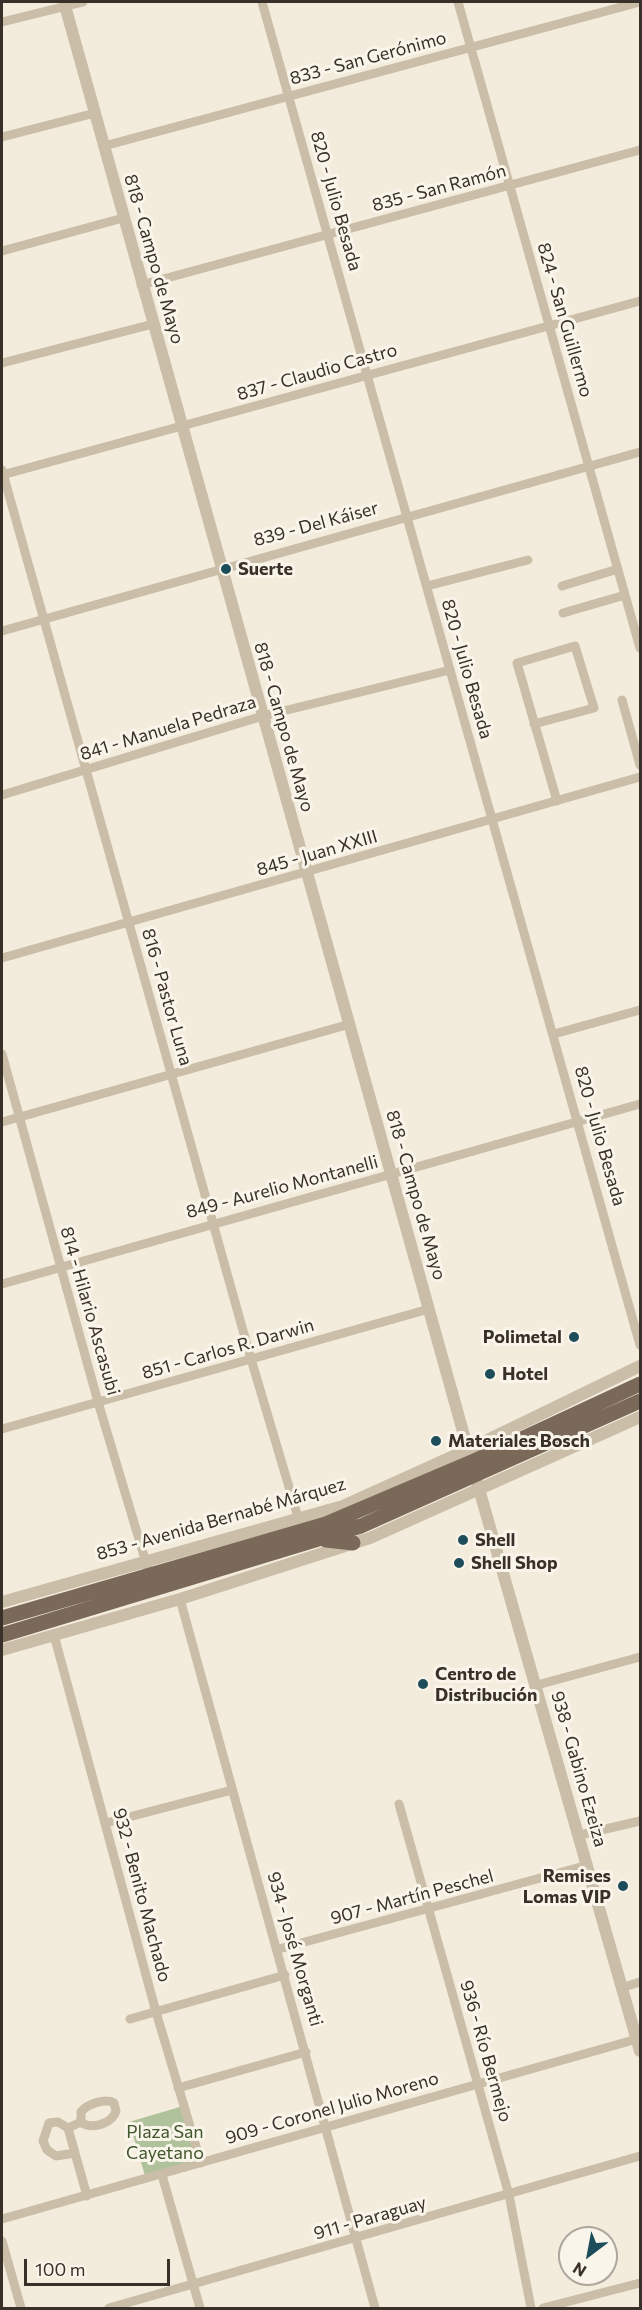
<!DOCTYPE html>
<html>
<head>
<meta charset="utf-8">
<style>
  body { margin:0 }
  #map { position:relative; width:642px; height:2310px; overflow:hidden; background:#f3ecdd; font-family:Commissioner,sans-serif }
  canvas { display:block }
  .frame { position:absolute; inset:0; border:3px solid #383029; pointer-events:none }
  .north { position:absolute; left:558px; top:2226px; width:60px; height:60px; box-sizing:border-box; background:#faf5ea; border:2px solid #aca69d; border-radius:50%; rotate:212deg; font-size:16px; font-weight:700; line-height:24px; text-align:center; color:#383029 }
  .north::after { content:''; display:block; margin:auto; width:21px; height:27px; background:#1d4d5b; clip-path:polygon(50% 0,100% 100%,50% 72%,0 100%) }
  .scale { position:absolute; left:24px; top:2259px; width:146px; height:27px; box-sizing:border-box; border:3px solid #383029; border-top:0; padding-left:8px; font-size:18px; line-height:21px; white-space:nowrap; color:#383029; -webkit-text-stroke:4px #faf5ea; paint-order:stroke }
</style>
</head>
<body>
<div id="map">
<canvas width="642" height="2310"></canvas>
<div class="frame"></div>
<div class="north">N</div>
<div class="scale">100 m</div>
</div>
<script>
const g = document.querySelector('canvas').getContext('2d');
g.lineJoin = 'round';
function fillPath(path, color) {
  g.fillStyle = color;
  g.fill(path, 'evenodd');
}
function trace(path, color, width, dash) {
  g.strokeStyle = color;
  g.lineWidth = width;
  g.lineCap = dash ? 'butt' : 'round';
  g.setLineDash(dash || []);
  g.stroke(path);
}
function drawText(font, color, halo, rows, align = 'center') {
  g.font = font + ' Commissioner,sans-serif';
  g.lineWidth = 6;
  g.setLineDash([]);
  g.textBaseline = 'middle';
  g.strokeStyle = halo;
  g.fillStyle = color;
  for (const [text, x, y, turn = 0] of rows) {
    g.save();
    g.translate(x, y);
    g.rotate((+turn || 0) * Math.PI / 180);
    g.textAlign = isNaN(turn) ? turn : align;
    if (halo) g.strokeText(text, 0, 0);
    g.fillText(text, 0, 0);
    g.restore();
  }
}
fillPath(new Path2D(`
  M183,2106L201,2163L146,2179L129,2122Z`), '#b0c29c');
trace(new Path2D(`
  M262,2L640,1345
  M458,2L640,648
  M2,22L83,2
  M2,137L95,113
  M104,146L640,2
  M2,251L123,218
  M141,285L640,150
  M2,363L153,324
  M2,470L251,1359L300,1524
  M2,475L640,301
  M427,586L528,560
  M562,586L618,569
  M563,613L625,595
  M2,631L640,452
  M622,700L640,765
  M534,724L594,708L575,646L517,663L557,801
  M2,795L263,716L450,670
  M2,958L640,777
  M554,1034L640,1010
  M2,1054L98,1402L150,1576
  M2,1122L350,1024
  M2,1284L640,1104
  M2,1429L429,1309
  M180,1599L375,2308
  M54,1635L156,2012L201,2163
  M537,1685L640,1657
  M399,1804L509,2195L531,2308
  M106,1823L232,1790
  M580,1835L640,1821
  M279,1949L588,1865
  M624,1987L640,1982
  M130,2019L285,1975
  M178,2088L306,2052
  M68,2128L81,2122C91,2130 112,2124 116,2111L114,2103C105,2098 87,2104 81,2112V2122
  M75,2153L56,2156L47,2150L43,2141L49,2123L58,2122L68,2128L87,2196
  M162,2175L200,2308
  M2,2219L637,2039
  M2,2241L21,2308
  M109,2308L640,2156
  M543,2308L640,2283`), '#cbbea8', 9);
trace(new Path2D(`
  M64,2L479,1489L640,2051
  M2,1602L343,1506L469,1449L640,1366
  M2,1650L180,1599L370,1538L640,1417`), '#cbbea8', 12);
trace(new Path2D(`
  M326,1540L353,1543
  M2,1618L326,1524L472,1462L640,1384
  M2,1635L361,1526L640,1401`), '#7a6959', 15);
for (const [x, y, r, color] of [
  [226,569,6,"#1d4d5b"],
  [574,1337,6,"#1d4d5b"],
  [490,1374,6,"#1d4d5b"],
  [436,1441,6,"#1d4d5b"],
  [463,1540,6,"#1d4d5b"],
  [459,1563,6,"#1d4d5b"],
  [423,1684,6,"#1d4d5b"],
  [623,1886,6,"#1d4d5b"]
]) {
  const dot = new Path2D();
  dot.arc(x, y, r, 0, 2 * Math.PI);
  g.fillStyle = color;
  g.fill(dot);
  trace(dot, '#faf5ea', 2);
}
drawText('18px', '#383029', '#faf5ea', [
  ["833 - San Gerónimo",368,58,-15],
  ["835 - San Ramón",439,188,-15],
  ["820 - Julio Besada",336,201,74],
  ["818 - Campo de Mayo",154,259,74],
  ["824 - San Guillermo",565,320,74],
  ["837 - Claudio Castro",317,372,-16],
  ["839 - Del Káiser",316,524,-15],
  ["820 - Julio Besada",467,669,74],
  ["818 - Campo de Mayo",284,727,74],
  ["841 - Manuela Pedraza",168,728,-17],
  ["845 - Juan XXIII",317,853,-16],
  ["816 - Pastor Luna",167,997,74],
  ["820 - Julio Besada",600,1136,74],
  ["849 - Aurelio Montanelli",282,1187,-15],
  ["818 - Campo de Mayo",416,1195,74],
  ["814 - Hilario Ascasubi",90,1311,74],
  ["851 - Carlos R. Darwin",228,1349,-16],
  ["853 - Avenida Bernabé Márquez",221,1519,-16],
  ["938 - Gabino Ezeiza",579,1769,74],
  ["932 - Benito Machado",142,1895,75],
  ["907 - Martín Peschel",412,1897,-15],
  ["934 - José Morganti",295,1949,74],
  ["936 - Río Bermejo",486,2051,74],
  ["909 - Coronel Julio Moreno",332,2108,-16],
  ["911 - Paraguay",370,2218,-16]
]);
drawText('bold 18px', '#383029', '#faf5ea', [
  ["Suerte",238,569],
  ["Polimetal",562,1337,"right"],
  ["Hotel",502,1374],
  ["Materiales Bosch",448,1441],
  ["Shell",475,1540],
  ["Shell Shop",471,1563],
  ["Centro de",435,1674],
  ["Distribución",435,1695],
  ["Remises",611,1876,"right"],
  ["Lomas VIP",611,1897,"right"]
], 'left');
drawText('18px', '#41572c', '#faf5ea', [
  ["Plaza San",165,2132],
  ["Cayetano",165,2153]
]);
</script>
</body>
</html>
